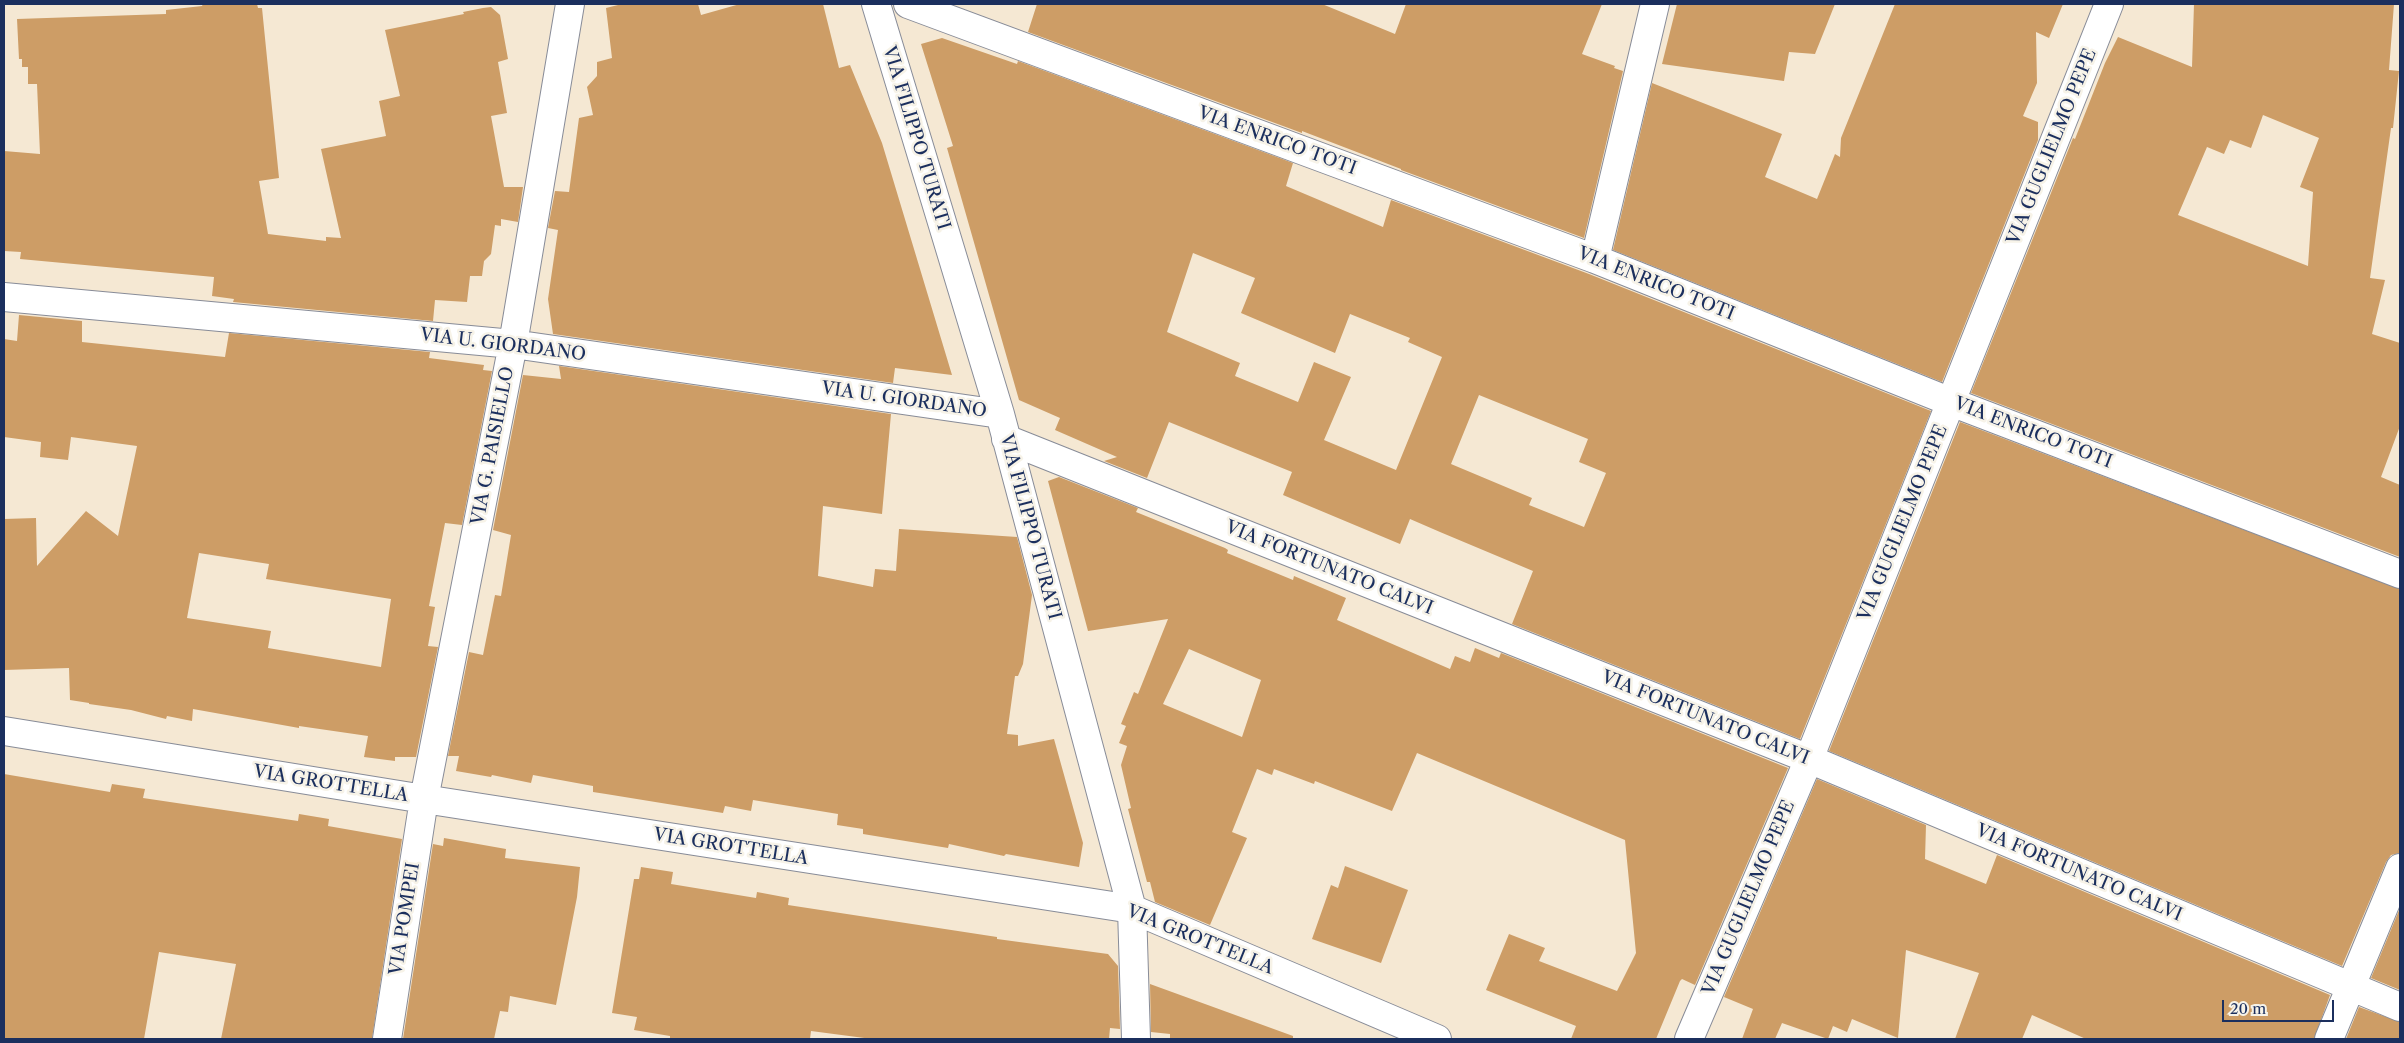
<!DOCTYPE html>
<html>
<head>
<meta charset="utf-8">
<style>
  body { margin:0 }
  #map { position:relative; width:2404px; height:1043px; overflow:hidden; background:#f5e8d3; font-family:"Libre Caslon Text",serif }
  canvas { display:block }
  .frame { position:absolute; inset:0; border:5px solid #1b2f5e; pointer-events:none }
  .scale { position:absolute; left:2222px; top:1000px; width:112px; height:22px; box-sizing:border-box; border:2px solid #1b2f5e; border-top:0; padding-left:6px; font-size:15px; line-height:18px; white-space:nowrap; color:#1b2f5e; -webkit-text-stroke:4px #f7f3e8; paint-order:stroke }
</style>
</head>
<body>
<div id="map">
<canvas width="2404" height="1043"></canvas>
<div class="frame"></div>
<div class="scale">20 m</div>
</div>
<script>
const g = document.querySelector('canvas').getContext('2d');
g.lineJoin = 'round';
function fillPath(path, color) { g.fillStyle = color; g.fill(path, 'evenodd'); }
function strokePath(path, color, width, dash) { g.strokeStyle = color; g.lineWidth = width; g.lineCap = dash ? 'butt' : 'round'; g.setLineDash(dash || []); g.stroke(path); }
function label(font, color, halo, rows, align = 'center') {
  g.font = font + ' "Libre Caslon Text",serif'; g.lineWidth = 5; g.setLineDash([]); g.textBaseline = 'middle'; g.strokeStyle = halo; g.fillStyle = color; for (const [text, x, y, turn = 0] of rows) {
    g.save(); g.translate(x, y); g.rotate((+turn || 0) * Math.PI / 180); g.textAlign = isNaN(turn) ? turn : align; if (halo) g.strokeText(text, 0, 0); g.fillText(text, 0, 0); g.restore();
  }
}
fillPath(new Path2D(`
  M203,4H257L258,8H262L279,178L259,181L268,234L326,241V237L341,238L321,149L386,136L379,101L400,96L385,30L464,14L463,12L483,8L491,7L500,15L508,59L498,62L507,113L491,116L504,187H523L518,222L501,219V226L495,225L491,254L484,261L482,276H470L467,302L435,300L433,321L233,302L234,299L212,296L214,277L20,259L21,252L4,251V151L40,154L37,84H28V67H22V59H19L17,19L166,14V10L202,6Z
  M622,4H698L701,15L740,4H823L839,68L850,65L882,143L952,375L895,368L893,383L553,334L548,299L558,230L548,228L555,191L569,192L579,118L593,115L587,87L597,76V62L612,58L606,8Z
  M1037,4H1322L1395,34L1406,4H1602L1582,54L1615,66L1614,68L1623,71L1584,238L1401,170V169L1302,131V133L1028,32Z
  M1677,4H1835L1815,54L1789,52L1784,81L1662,64Z
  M1895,4H2063L2049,38L2036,32L2037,83L2023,116L2038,122V140L1942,382L1613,250L1652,83L1782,134L1765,177L1817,199L1835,154L1840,157L1841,138Z
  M2194,4H2394L2389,70L2399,71L2393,128H2391L2370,278L2385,280L2372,334L2400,343V426L2381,477L2400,485V557L1971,393L2073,138L2075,139L2105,63L2118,37L2192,67ZM2263,115L2319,138L2300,187L2313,192L2308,266L2178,215L2207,147L2224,154L2230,140L2251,148Z
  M942,38L1017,64L1018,61L1293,163L1286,186L1383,227L1391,200L1589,274L1931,411L1800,739L1512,624L1533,571L1440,532L1410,519L1400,544L1283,495L1292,472L1169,422L1147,478L1104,461L1117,457L1055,430L1060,418L1019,400L947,148L953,146L921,44ZM1193,253L1255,278L1241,313L1335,353L1350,314L1410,338L1408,342L1442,357L1396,470L1324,440L1351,377L1314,362L1298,402L1235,376L1240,363L1167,332ZM1479,395L1588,439L1579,462L1606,473L1584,527L1529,505L1532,498L1451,464Z
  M19,315L82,321V342L225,357L229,333L430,352L429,358L484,365L483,370L492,371L462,525L445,523L429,606L435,607L428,646L438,647L416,757H395V761L364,757L368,736L299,726V728L193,709L192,721L167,716L166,719L131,710L89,704V703L70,700L69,668L4,670V519L36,518L37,566L86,511L118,536L137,446L71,437L68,460L40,457L41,442L4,437V339L17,341ZM199,553L269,564L266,579L391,599L381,667L268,648L271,631L187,618Z
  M559,366L891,414L882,514L823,506L818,576L873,587L875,569L896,571L899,529L1017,537L1032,595L1023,664L1018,676H1015L1007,734L1018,735V746L1054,739L1083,843L1079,867L1006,854L1004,856L949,844L948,848L863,834V829L837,825L838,814L753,800L751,811L725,806L723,813L606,794L593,792V786L533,775L531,783L492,775L491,777L456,771L459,756H448L469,652L483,655L495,595L501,596L511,535L493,530L523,375L561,379Z
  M1960,422L2400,589V853L2391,855L2386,862L2342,966L1829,751Z
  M1059,477L1138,508L1136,512L1225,548L1228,550L1227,553L1293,580L1294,576L1346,598L1337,620L1450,669L1455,656L1470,662L1475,648L1499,658L1501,653L1788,768L1695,985L1682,979L1680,981L1656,1039H1571L1576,1026L1486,990L1509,934L1545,948L1539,961L1617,991L1636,953L1625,840L1417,753L1392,811L1315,781L1314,784L1274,769L1272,775L1257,769L1232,832L1247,838L1210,925L1155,902L1150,882H1147L1128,809L1131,808L1121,765L1127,746L1119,743L1126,726L1121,724L1134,692L1138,694L1168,619L1088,631L1048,481ZM1189,649L1261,680L1242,737L1163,704Z
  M4,774L110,792L112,784L145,789L143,798L298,821L299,814L329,819L328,826L402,839L372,1039H221L236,964L159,952L144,1039H4Z
  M1817,779L1926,825L1925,859L1986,884L1997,855L2330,995L2314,1039H2086L2032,1015L2022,1039H1955L1979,973L1906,950L1898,1038L1852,1019L1847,1032L1833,1026L1828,1039L1782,1023L1775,1039H1742L1753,1009L1724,997Z
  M444,838L506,849L505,858L580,867L577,897L556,1005L510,996L508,1012L500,1011L494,1039H403L433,844L443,846Z
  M1345,866L1408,890L1381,963L1312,939L1331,885L1338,888Z
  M641,867L673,872L671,884L756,898L757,892L789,898L788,905L997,937V939L1108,954L1118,966L1120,1029L1110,1028L1109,1039H872L811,1031L810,1039H670V1036L634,1030L637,1017L612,1013L634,879H639Z
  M2400,908V990L2371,978Z
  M1150,984L1293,1036V1039H1170V1034L1151,1032Z
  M2359,1007L2400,1022V1039H2346Z`), '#cd9d66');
const minor = new Path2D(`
  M876,4L1000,414L1132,909L1136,1039
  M908,4L1595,259L1951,402L2400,574
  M1595,259L1655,4
  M4,297L513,344L1000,414
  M1006,439L1809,759L2400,1007
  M4,731L424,799L1132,909L1437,1039
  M387,1039L424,799L513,344L570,4
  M1689,1039L1809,759L2109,4
  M2329,1039L2400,868`);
strokePath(minor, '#888c98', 30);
strokePath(minor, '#fff', 28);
label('18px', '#1b2f5e', '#f7f3e8', [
  ["VIA FILIPPO TURATI",916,138,73],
  ["VIA ENRICO TOTI",1277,141,20],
  ["VIA GUGLIELMO PEPE",2052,147,-68],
  ["VIA ENRICO TOTI",1656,284,22],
  ["VIA U. GIORDANO",503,345,7],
  ["VIA U. GIORDANO",904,400,8],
  ["VIA ENRICO TOTI",2033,433,21],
  ["VIA G. PAISIELLO",493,446,-79],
  ["VIA GUGLIELMO PEPE",1903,523,-68],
  ["VIA FILIPPO TURATI",1030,527,75],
  ["VIA FORTUNATO CALVI",1329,568,22],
  ["VIA FORTUNATO CALVI",1705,718,22],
  ["VIA GROTTELLA",331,784,9],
  ["VIA GROTTELLA",731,847,9],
  ["VIA FORTUNATO CALVI",2079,873,23],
  ["VIA GUGLIELMO PEPE",1749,898,-67],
  ["VIA POMPEI",405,919,-81],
  ["VIA GROTTELLA",1200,940,22]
]);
</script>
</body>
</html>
